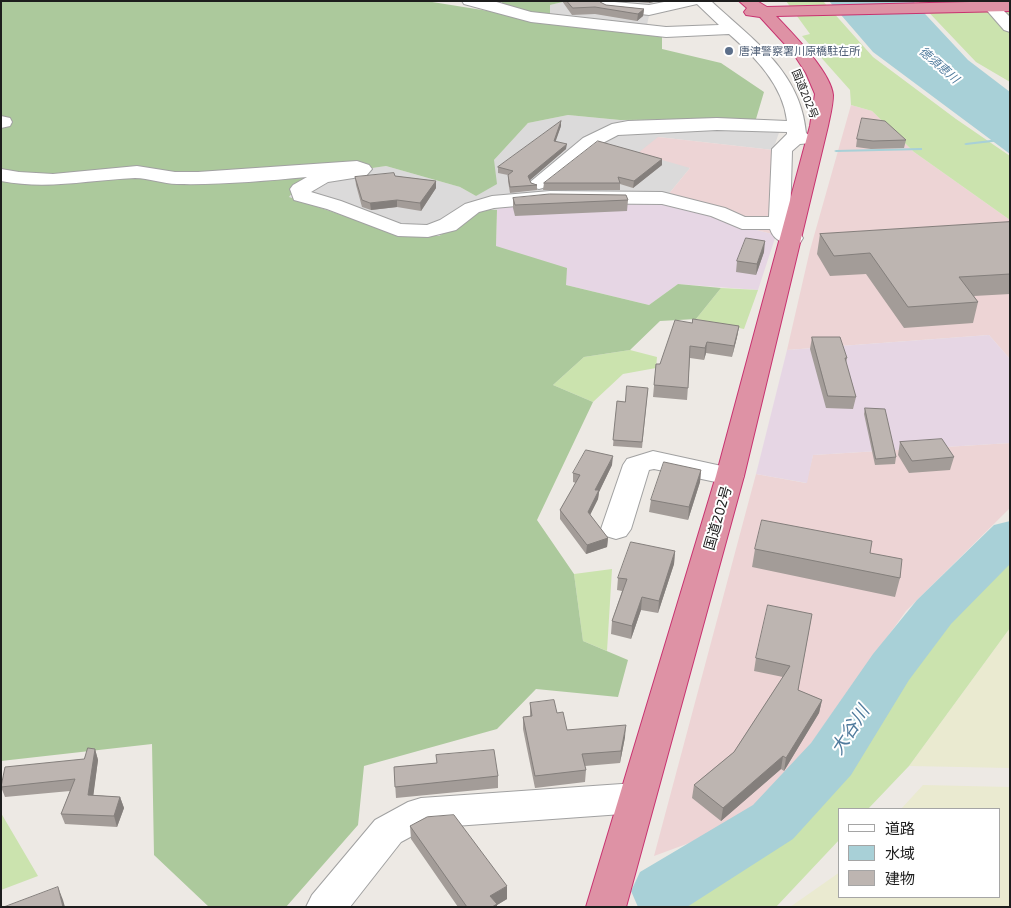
<!DOCTYPE html>
<html>
<head>
<meta charset="utf-8">
<style>
  body { margin:0 }
  #map { position:relative; width:1011px; height:908px; overflow:hidden; background:#ede9e4; font-family:"Exo 2","Noto Sans JP",sans-serif }
  canvas { display:block }
  .frame { position:absolute; inset:0; border:2px solid #1d1d1d; pointer-events:none }
  .legend { position:absolute; left:838px; top:808px; width:162px; height:90px; box-sizing:border-box; background:#fff; border:1px solid #a5a5a5; margin:0; padding:6px 9px; list-style:none; font-size:15px; color:#1d1d1d }
  .legend li { display:flex; align-items:center; gap:10px; height:25px }
  .legend b { width:25px; border:1px solid #a5a5a5 }
</style>
</head>
<body>
<div id="map">
<canvas width="1011" height="908"></canvas>
<div class="frame"></div>
<ul class="legend">
<li><b style="height:6px;background:#fff"></b>道路</li>
<li><b style="height:14px;background:#a8d0d7"></b>水域</li>
<li><b style="height:14px;background:#bdb5b1"></b>建物</li>
</ul>
</div>
<script>
const g = document.querySelector('canvas').getContext('2d');
g.lineJoin = 'round';
function fillPath(path, color) { g.fillStyle = color; g.fill(path, 'evenodd'); }
function strokePath(path, color, width, dash) { g.strokeStyle = color; g.lineWidth = width; g.lineCap = dash ? 'butt' : 'round'; g.setLineDash(dash || []); g.stroke(path); }
function label(font, color, halo, rows, align = 'center') {
  g.font = font + ' "Exo 2","Noto Sans JP",sans-serif'; g.lineWidth = 4; g.setLineDash([]); g.textBaseline = 'middle'; g.strokeStyle = halo; g.fillStyle = color; for (const [text, x, y, turn = 0] of rows) {
    g.save(); g.translate(x, y); g.rotate((+turn || 0) * Math.PI / 180); g.textAlign = isNaN(turn) ? turn : align; if (halo) g.strokeText(text, 0, 0); g.fillText(text, 0, 0); g.restore();
  }
}
fillPath(new Path2D(`
  M567,1H692L650,11L647,25L550,16V5Z
  M568,115L620,120L756,119L783,121L773,150L658,137L690,168L663,201L507,202L497,210L482,209L439,236L399,235L288,198L304,178L386,166L460,187L476,196L494,160L528,123Z`), '#dbdada');
fillPath(new Path2D(`
  M851,105L872,111L914,152L1010,220V359L989,335L787,350L810,250Z
  M658,137L773,150L776,235L736,225L663,201L690,168L638,153Z
  M1010,443V508L906,611L779,788L730,828L654,856L756,474L806,483L813,455Z`), '#edd4d5');
fillPath(new Path2D(`
  M663,201L717,215L736,225L776,235L758,290L678,284L649,305L566,285L496,246L497,210L507,202Z
  M989,335L1010,359V443L813,455L807,483L756,474L787,350Z`), '#e6d6e4');
fillPath(new Path2D(`
  M1010,628V768L909,766Z
  M923,785L1010,787V907H790L840,872V897H1000V809H901Z`), '#eaead0');
fillPath(new Path2D(`
  M786,1H823L873,57L956,119L1010,156V220L914,152L872,111L851,105L850,90L802,36L810,34Z
  M918,1H959L967,12H1010V82L976,62Z
  M721,288L758,290L744,329L696,319Z
  M630,350L657,357L656,368L623,374L593,402L553,385L584,357Z
  M1010,554V628L909,766L868,809H840V839L776,907H675L792,835L945,621Z
  M612,569L607,651L583,641L574,574Z
  M1,813L38,876L1,890Z`), '#cbe3ae');
fillPath(new Path2D(`
  M1,1H426L501,13L502,1H567L550,5V23L662,37V49L721,63L764,92L756,119L620,120L568,115L528,123L494,160L497,184L476,196L460,187L386,166L304,178L289,197L399,235L439,236L482,209L497,210L496,246L567,268L566,285L649,305L678,284L721,288L696,319L660,321L630,350L584,357L553,385L593,402L537,520L574,574L583,641L628,660L618,697L536,689L497,729L364,766L358,825L286,907H209L154,855L152,744L1,761Z`), '#acc99c');
fillPath(new Path2D(`
  M829,1H913L968,60L1010,92V154L873,52Z`), '#a8d0d7');
fillPath(new Path2D(`
  M999,139H1001V141L966,145L964,144L966,143Z
  M920,148H922V150L836,152L834,151L836,150Z`), '#a8d0d7');
fillPath(new Path2D(`
  M1010,521V564L951,624L909,680L851,775L793,839L687,907H638L631,891L640,872L753,805L811,743L873,654L917,600L994,525Z`), '#a8d0d7');
const minor = new Path2D(`
  M462,1H493L531,12L666,27L719,25L697,4L649,15L607,10L602,8L599,5L603,1L649,5L669,1H711C753,40 801,72 806,133L814,139L811,143L800,144L792,151L790,223L792,229L800,233L803,238L800,243C788,246 774,242 770,229H742L711,216L662,204L550,203L494,208L479,212L456,230L428,237L398,236L327,209L294,200L290,189L293,185L307,177C264,181 220,185 177,184C163,184 149,178 135,178C89,180 47,190 1,181V169L19,172L53,174L137,166L175,172H198L357,161L369,165L372,169L366,176L328,182L311,192L341,201L401,224L427,225L440,220L465,204L492,196L550,191L662,192L725,208L745,217H769L772,149L787,134V132L717,130L618,135L597,146L546,187L539,189L532,187L529,183L583,138L612,124L628,121L717,118L787,121C783,85 755,57 729,34L666,37L531,22L464,4Z
  M991,1L996,3L1010,17V32L1004,30L983,6L986,3Z
  M1,116L10,118L12,122L10,126L1,128Z
  M653,451L740,470L744,476L740,482L730,485L654,469L649,470L631,529L626,536L616,539L606,536L601,529L623,465L627,459Z
  M636,783L649,787L654,798L649,809L636,813L427,828L401,842L350,907H306L312,895L375,820L408,802L421,798Z`);
const highway = new Path2D(`
  M739,1H757L767,7L1010,1V11L776,16C792,33 831,72 833,95C833,105 830,116 828,126L744,476L626,907H586L716,476L810,126L815,94L806,73L793,53L760,17L746,15L744,12L747,8Z`);
strokePath(minor, '#a1a1a1', 2);
strokePath(highway, '#c83370', 2);
fillPath(minor, '#fff');
fillPath(highway, '#de92a5');
fillPath(new Path2D(`
  M562,1H600V2L606,5L644,9L643,16L637,21L595,14L572,15Z
  M627,1H658L649,3Z
  M561,126L555,141L566,149L529,180L531,183L537,185V190L510,193L508,181V175L498,173V167Z
  M857,139L906,140L904,148L871,149L856,147Z
  M662,159V165L633,188L620,184V190H543L544,183Z
  M395,176L436,181V188L421,211L397,207L371,210L362,207L356,185L355,177Z
  M513,198L628,200L627,211L515,216L513,208Z
  M1010,222V294L974,296L978,302L973,323L904,328L866,274L830,276L817,254L820,234Z
  M764,252L756,275L736,272L737,261Z
  M692,323L739,326L737,337L732,357L706,353L704,360L690,358L687,400L653,397L656,364H660Z
  M812,337L847,358L846,363L856,397L853,409L826,408L810,349Z
  M648,388L642,448L613,446L617,401L625,402Z
  M865,408L896,457L895,464L875,465L864,414Z
  M900,442L954,457L950,470L909,473L898,455Z
  M612,465L599,492L598,499L590,515L608,538L607,547L586,554L560,519V510L576,483L573,482V473Z
  M701,470L700,482L688,520L649,512L651,500Z
  M755,549L870,553L900,578L895,597L752,567Z
  M675,551L674,564L658,613L641,610L631,639L611,634L612,621L622,591L617,590L618,578Z
  M812,614L798,690L822,700L819,713L784,771L781,769L721,821L692,798L694,785L734,752L783,677L754,671L756,658Z
  M530,703L557,713L567,730L625,737L620,763L585,766L586,770L585,782L535,788L523,729V717L530,716Z
  M95,749L98,760L93,795L120,797L124,808L117,827L65,824L61,814L70,791L5,797L1,787L84,759Z
  M436,763L498,776V788L396,798L394,767Z
  M410,826L507,899L497,905V907H458L411,839Z`), '#a39c98');
fillPath(new Path2D(`
  M649,1H658L649,3Z
  M644,9L643,16L637,21L638,14Z
  M561,121V126L554,146V141Z
  M567,144L566,149L528,182V176Z
  M662,159V165L633,188L634,181Z
  M436,181V188L421,211L420,203Z
  M397,200V207L371,210L370,203Z
  M765,241L764,252L756,275L757,264Z
  M739,326L737,337L732,357L734,346Z
  M707,342L706,353L704,360L705,348Z
  M613,456L612,465L599,492L598,499L587,521L588,512L595,490Z
  M701,470L700,482L688,520L689,507Z
  M608,538L607,547L586,554L587,545Z
  M675,551L674,564L658,613L659,601Z
  M642,597L641,610L631,639L632,626Z
  M822,700L819,713L784,771L786,758Z
  M626,725L625,737L620,763L621,751Z
  M95,749L98,760L92,806L88,795Z
  M783,756L781,769L721,821L723,808Z
  M120,797L124,808L117,827L114,816Z
  M507,886V899L497,905V907H491L490,896Z
  M58,887L63,900L65,907H63Z`), '#847f7c');
const building = new Path2D(`
  M567,1H599L600,2L606,5L644,9L638,14L595,7L573,8Z
  M862,118L885,121L906,140L873,141L857,139Z
  M561,121L554,141L567,144L528,176L531,183L537,185L510,187L508,175L513,171L498,167Z
  M598,141L662,159L634,181L618,177L620,183H544Z
  M394,173L395,176L436,181L420,203L397,200L370,203L362,200L355,177Z
  M550,194L626,195L628,200L515,205L513,198Z
  M1010,222V274L959,277L978,302L908,307L870,253L834,256L820,234Z
  M746,238L765,241L757,264L737,261Z
  M693,319L739,326L734,346L707,342L705,348L690,346L688,388L654,385L656,364H660L675,320L692,323Z
  M812,337H840L847,358H845L856,397L828,396Z
  M627,386L648,388L642,442L613,440L617,401L625,402Z
  M865,408L885,409L896,457L876,459Z
  M942,439L954,457L912,461L900,442Z
  M586,450L613,456L595,490H599L588,512L608,538L587,545L560,510L580,475L573,473Z
  M664,462L701,470L689,507L651,500Z
  M762,520L872,541L870,553L902,559L900,578L755,549Z
  M631,542L675,551L659,601L642,597L632,626L612,621L627,579L618,578Z
  M768,605L812,614L798,690L822,700L786,758L783,756L723,808L694,785L734,752L790,666L756,658Z
  M554,700L557,713L563,712L567,730L626,725L621,751L582,754L586,770L535,776L523,717L532,716L530,703Z
  M88,748L95,749L88,795L120,797L114,816L61,814L75,779L1,787L5,767L84,759Z
  M494,750L498,776L395,787L394,767L437,763L436,755Z
  M454,815L507,886L490,896L497,904L492,907H467L410,826L427,817Z
  M58,887L63,907H4Z`);
fillPath(building, '#bdb5b1');
strokePath(building, '#847f7c', 1);
for (const [x, y, r, color] of [
  [729,51,5,"#5c6f8a"]
]) { const dot = new Path2D(); dot.arc(x, y, r, 0, 2 * Math.PI); g.fillStyle = color; g.fill(dot); strokePath(dot, '#fff', 2); }
label('11px', '#4e5e75', '#fff', [
  ["唐津警察署川原橋駐在所",739,51]
], 'left');
label('11px', '#1d1d1d', '#fff', [
  ["国道202号",805,94,68]
]);
label('italic 12px', '#4f7a9c', '#fff', [
  ["徳須恵川",939,65,41]
]);
label('14px', '#1d1d1d', '#fff', [
  ["国道202号",718,518,-74]
]);
label('italic 18px', '#4f7a9c', '#fff', [
  ["大谷川",850,730,-57]
]);
</script>
</body>
</html>
